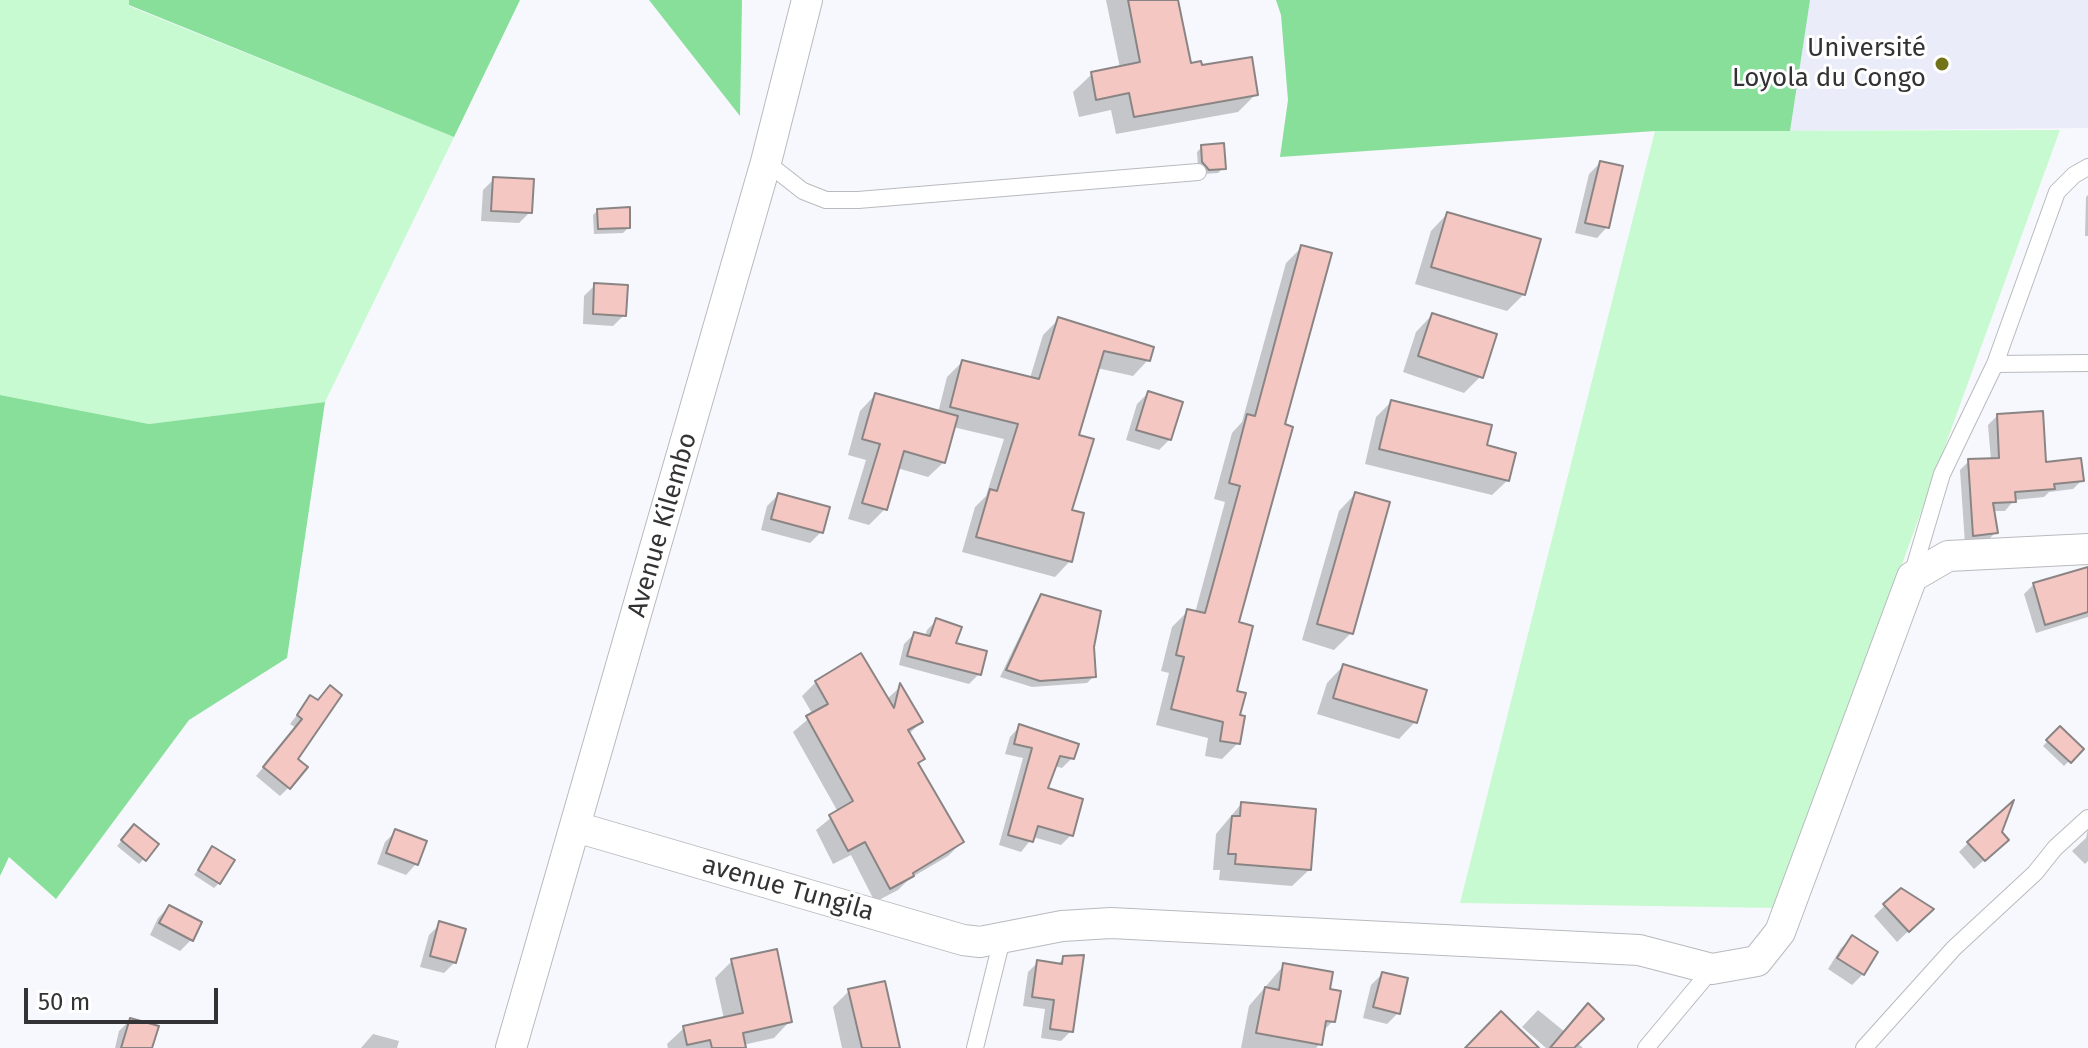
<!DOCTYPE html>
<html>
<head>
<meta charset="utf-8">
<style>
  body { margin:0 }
  #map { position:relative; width:2088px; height:1048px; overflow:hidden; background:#f7f8fd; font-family:"Fira Sans",sans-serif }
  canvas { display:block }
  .scale { position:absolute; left:24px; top:988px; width:194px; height:36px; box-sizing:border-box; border:4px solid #333335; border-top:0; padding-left:10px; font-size:24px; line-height:28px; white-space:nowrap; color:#333335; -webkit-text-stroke:6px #fff; paint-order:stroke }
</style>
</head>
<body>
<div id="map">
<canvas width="2088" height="1048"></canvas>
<div class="scale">50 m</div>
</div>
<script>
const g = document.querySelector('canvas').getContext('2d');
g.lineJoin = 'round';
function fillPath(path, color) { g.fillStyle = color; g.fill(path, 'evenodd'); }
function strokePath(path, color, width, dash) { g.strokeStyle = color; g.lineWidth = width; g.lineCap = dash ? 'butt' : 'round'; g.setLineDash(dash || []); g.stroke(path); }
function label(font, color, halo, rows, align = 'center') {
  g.font = font + ' "Fira Sans",sans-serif'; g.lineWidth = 6; g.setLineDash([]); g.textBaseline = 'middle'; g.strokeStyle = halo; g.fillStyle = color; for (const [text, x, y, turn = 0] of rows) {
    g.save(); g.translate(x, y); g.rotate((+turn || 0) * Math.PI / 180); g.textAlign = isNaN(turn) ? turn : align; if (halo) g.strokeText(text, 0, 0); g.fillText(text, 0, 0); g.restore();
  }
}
fillPath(new Path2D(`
  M1803,0H2088V128L1790,131Z`), '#eaedf9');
fillPath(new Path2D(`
  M0,0H129V6L454,137L325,402L149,424L0,395Z
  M2060,130L1777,908L1460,903L1655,131Z`), '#c7fad0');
fillPath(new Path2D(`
  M129,0H520L454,137L129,5Z
  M649,0H742L740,116Z
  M1276,0H1810L1790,131H1655L1280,157L1288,100L1281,15Z
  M0,395L149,424L325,402L287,658L189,720L56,899L9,857L0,876Z`), '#87df9a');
fillPath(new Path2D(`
  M1106,0H1176L1189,66L1200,67L1256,94L1238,112L1116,134L1111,110L1079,117L1073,92L1092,74L1120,68Z
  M1202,147L1223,168L1218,173L1203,174L1198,167L1197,152Z
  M1600,163L1607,227L1597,238L1575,233L1589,174Z
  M494,179L530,212L519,223L481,221L483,190Z
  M2088,195V236H2085L2086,197Z
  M598,210L628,228L623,233L594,234L593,215Z
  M1447,214L1524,294L1507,311L1415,284L1431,231Z
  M1302,247L1282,426L1237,624L1234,692L1238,743L1222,759L1205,756L1208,738L1156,725L1169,673L1161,671L1172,627L1188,611L1195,613L1225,502L1214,499L1232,433L1242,422L1286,263Z
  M595,285L624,315L613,326L583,324L584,296Z
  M1432,315L1481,376L1464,393L1403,372L1416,332Z
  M1059,319L1148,360L1133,376L1097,368L1077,436L1070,511V561L1055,577L962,552L975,507L986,496L1004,439L953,427L944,462L928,477L897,468L885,509L869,525L848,519L866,460L848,455L860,411L875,395L938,413L947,377L962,362L1030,378L1043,335Z
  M1148,393L1170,439L1159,450L1126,440L1137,404Z
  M1391,402L1485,447L1508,480L1492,495L1365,464L1376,417Z
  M1997,416L2044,465L2082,480L2073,489L2049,492L2044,497L2014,500L2005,511H1992L1996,532L1987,541L1965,544L1960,470L1969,461L1991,460L1988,425Z
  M1355,494L1351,633L1334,650L1302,640L1339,511Z
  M778,495L821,532L810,543L761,530L767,506Z
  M2088,569V617L2036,633L2024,594L2034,584Z
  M1042,597L1092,646L1094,676L1087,683L1032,687L1000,677L1035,604Z
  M937,620L979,674L969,684L899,665L904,644L914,634L925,637L927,630Z
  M1343,666L1415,722L1399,739L1317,714L1327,683Z
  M816,682L886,700L900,687L921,722L908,735L922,759L916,765L962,842L948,856L909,879L898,890L875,902L851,855L833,864L816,830L838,812L793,732L813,715L802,696Z
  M311,697L289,787L280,796L256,776L296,728L290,724Z
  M1020,726L1072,758L1062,768L1054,766L1046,790L1071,835L1061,845L1033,837L1021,852L999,845L1023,758L1005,754L1010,737Z
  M2060,728L2081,749L2064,766L2043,746Z
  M1241,804L1309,870L1292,886L1219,880L1220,870H1213L1216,834Z
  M2088,829V861L2085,864L2072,851L2086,838Z
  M130,831L157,845L139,864L117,846Z
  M396,831L416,864L406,875L377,864L385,842Z
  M1968,843L1997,849L1974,869L1959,852Z
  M212,849L219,883L214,888L194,875Z
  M1901,890L1920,920L1897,942L1874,916Z
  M169,907L191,940L180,951L150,935L158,918Z
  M440,924L455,962L444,973L420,967L429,935Z
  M1852,938L1863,974L1852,985L1828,969L1841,948Z
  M1064,958L1071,1031L1061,1041L1041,1038L1045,1009L1023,1006L1028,972L1038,962L1057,965Z
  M732,961L790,1021L774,1038L743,1045L744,1048H668L667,1044L684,1028L724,1019L715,978Z
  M1284,965L1328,991L1333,1021L1322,1032L1320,1044L1316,1048H1241L1249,1006Z
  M1382,974L1398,1013L1387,1024L1363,1018L1371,985Z
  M849,991L898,1048H842L833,1007Z
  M1538,1010L1565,1032L1583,1048H1546L1522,1027Z
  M130,1020L150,1048H115L119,1031Z
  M373,1034L399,1041L397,1048H361Z`), '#0003');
const building = new Path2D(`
  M1128,0H1178L1191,63L1201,61L1202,65L1252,57L1258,95L1134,117L1129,93L1096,100L1091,72L1140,62Z
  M1224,143L1226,169L1209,170L1202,162L1201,145Z
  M1600,161L1623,166L1609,228L1585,223Z
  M493,177L534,179L532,213L491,211Z
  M630,207V228L598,229L597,209Z
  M1447,212L1541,239L1525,295L1431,267Z
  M1301,245L1332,253L1285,424L1293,427L1239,622L1253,626L1237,691L1246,693L1240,715L1245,716L1240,744L1220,741L1223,722L1171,709L1184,657L1176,655L1187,609L1205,613L1240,486L1229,483L1247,414L1255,416Z
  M594,283L628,285L626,316L593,314Z
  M1432,313L1497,334L1483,378L1418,356Z
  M1058,317L1154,347L1150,361L1104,351L1079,435L1094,439L1072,510L1084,513L1072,562L976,537L990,489L997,491L1018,424L950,407L962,360L1039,379Z
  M1148,391L1183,402L1171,440L1136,430Z
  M875,393L958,416L945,463L904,451L887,510L862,503L880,444L862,439Z
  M1391,400L1492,425L1487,445L1516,453L1509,481L1379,449Z
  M2043,411L2046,462L2081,458L2084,481L2054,484L2055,489L2015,492L2016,502L1993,503L1998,533L1973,536L1968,459L1999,458L1997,414Z
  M1355,492L1390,502L1353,634L1317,624Z
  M778,493L830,507L823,533L771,519Z
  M2088,567V612L2045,625L2033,583Z
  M1041,594L1101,611L1094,647L1096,677L1040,681L1006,670Z
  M936,618L962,627L956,643L987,651L981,675L907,656L914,632L930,636Z
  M861,653L894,708L900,683L923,722L908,730L925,759L918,763L964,842L913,873L914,876L890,889L865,842L848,851L829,815L853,801L806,716L828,704L815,681Z
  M1343,664L1427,690L1417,723L1333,698Z
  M330,685L342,695L298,759L308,767L290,789L263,767L302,719L297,715L310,695L318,700Z
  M1019,724L1079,744L1074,759L1060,756L1048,788L1083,799L1073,836L1038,826L1033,842L1008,835L1032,748L1014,744Z
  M2060,726L2084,749L2071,763L2046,740Z
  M2014,800L2002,832L2009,840L1985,861L1967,842Z
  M1241,802L1316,809L1311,870L1235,864L1236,854H1228L1232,816H1240Z
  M134,824L159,844L146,861L121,840Z
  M395,829L427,841L418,865L386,853Z
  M212,846L235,860L220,884L198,870Z
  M1901,888L1934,909L1909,932L1883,904Z
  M169,905L202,922L193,941L159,923Z
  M439,921L466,929L456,963L430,956Z
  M1852,935L1878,952L1864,975L1837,958Z
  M777,949L792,1022L743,1033L746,1048H712L710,1040L687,1045L683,1026L743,1013L731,959Z
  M1084,955L1073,1032L1050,1029L1054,1000L1032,997L1037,960L1062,964L1063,956Z
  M1283,963L1333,972L1330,989L1341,991L1335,1022L1326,1021L1322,1045L1256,1033L1265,987L1279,990Z
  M1382,972L1408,978L1400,1014L1373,1007Z
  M885,981L900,1048H862L848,989Z
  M1588,1003L1604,1019L1574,1048H1550Z
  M1501,1011L1539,1048H1465Z
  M130,1018L159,1026L152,1048H121Z`);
fillPath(building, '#f4c7c3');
strokePath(building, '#8a8584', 2);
const lane = new Path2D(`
  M766,162L803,191L826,200H858L1198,172
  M1995,364L2088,363
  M1912,575L1942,474L1995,364L2057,192L2074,175L2088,167
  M975,1048L1002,939
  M1646,1048L1712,969
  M1864,1048L1954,948L2035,873L2055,848L2088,818`);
const street = new Path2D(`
  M576,827L963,940L980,942L1062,926L1111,923L1639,950L1712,969L1757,961L1780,932L1912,577L1948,556L2088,549
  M511,1048L766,162L807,0`);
strokePath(lane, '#b8babe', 18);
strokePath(street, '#b8babe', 32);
strokePath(lane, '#fff', 16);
strokePath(street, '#fff', 30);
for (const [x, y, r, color] of [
  [1942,64,8,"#727319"]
]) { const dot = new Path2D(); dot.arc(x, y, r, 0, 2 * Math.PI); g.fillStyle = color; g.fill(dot); strokePath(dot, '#fff', 3); }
label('26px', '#333335', '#fff', [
  ["Université",1926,49],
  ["Loyola du Congo",1926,79]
], 'right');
label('26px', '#333335', '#fff', [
  ["Avenue Kilembo",663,525,-74],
  ["avenue Tungila",788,889,16]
]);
</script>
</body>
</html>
